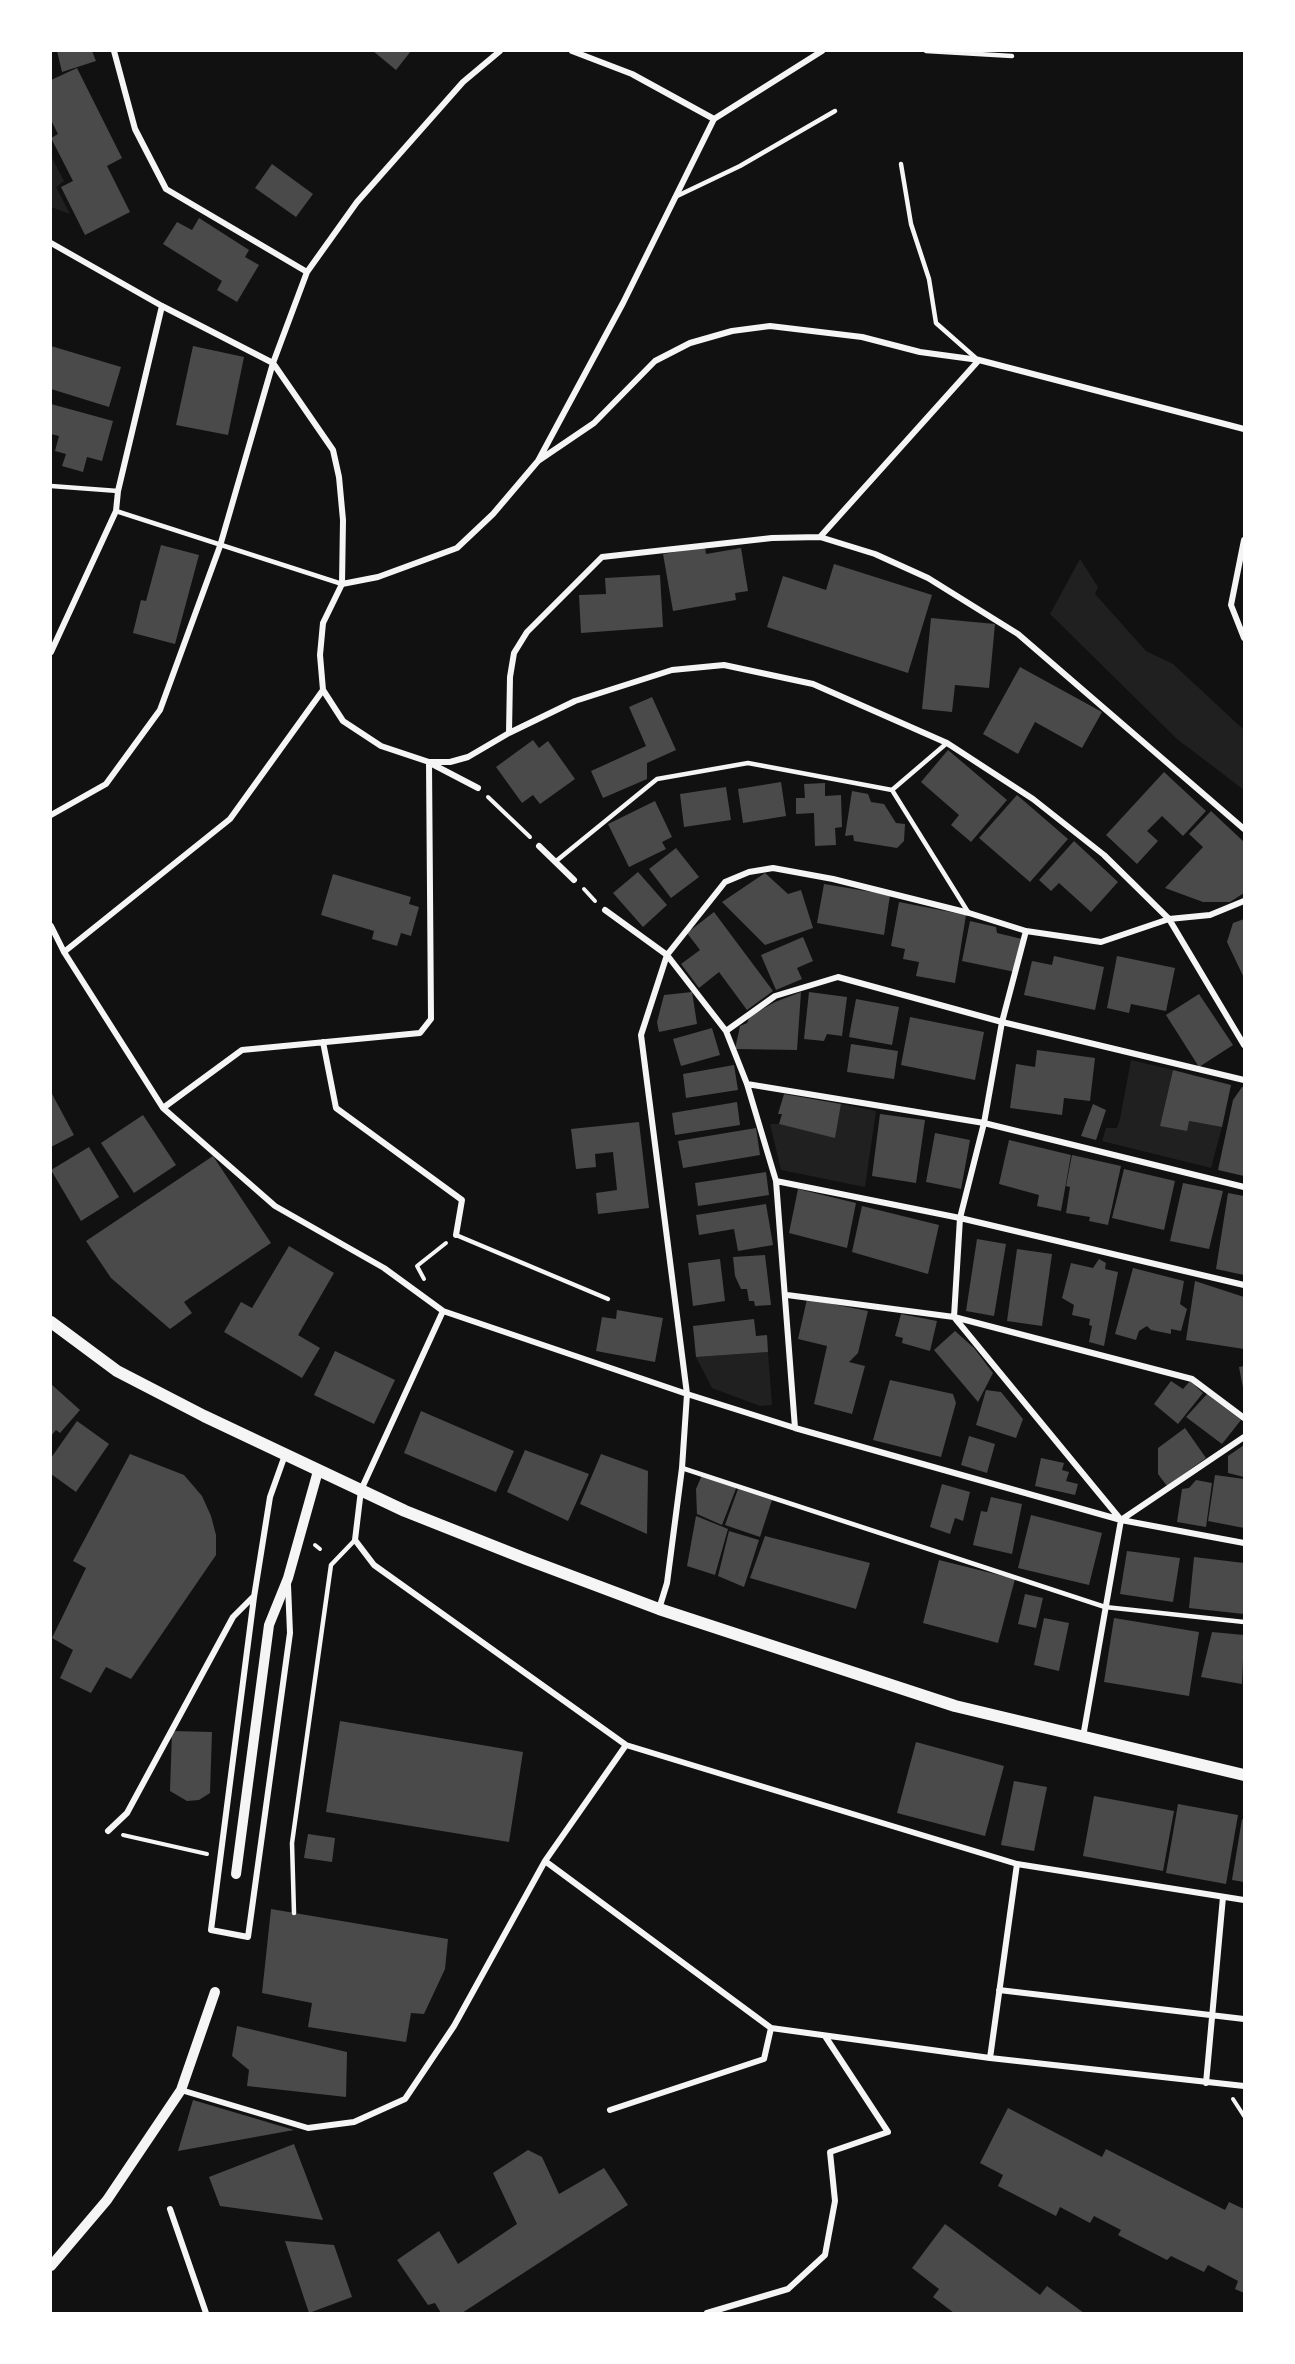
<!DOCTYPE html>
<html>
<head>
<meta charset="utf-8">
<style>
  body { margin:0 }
  #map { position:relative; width:1295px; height:2364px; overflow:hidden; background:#111; font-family:"Work Sans",sans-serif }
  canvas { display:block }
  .frame { position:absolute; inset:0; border:52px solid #fff; pointer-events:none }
</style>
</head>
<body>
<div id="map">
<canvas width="1295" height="2364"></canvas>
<div class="frame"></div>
</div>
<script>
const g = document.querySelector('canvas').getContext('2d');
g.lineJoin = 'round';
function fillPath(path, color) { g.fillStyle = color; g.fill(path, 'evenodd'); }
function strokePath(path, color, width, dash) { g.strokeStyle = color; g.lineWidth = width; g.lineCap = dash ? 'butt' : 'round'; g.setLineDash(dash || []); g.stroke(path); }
fillPath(new Path2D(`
  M51,156L64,181L56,187L70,214L51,207Z
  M1080,559L1098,587L1095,594L1146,651L1173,664L1244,730V790L1177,739L1050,614Z
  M1131,1060L1173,1070L1160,1126L1189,1121L1222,1127L1211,1168L1102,1141L1106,1128H1117L1120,1119Z
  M841,1104L876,1111L865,1187L781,1170L770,1124H779L835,1137Z
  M768,1352L772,1405L760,1406L712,1388L696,1357Z`), '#202020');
fillPath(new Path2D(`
  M57,51H92L96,61L62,72Z
  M373,51H411L396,70Z
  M77,68L122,158L107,166L130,212L85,235L61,187L73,181L51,138L58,134L51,120V80Z
  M272,164L313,194L296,217L255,188Z
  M199,218L249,250L245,257L259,265L237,302L217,290L222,281L163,244L177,222L192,230Z
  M51,346L121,367L109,407L51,389Z
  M193,346L244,357L228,435L176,425Z
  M51,404L113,421L102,461L87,457L83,472L62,466L66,454L55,451L59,436L51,434Z
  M161,545L199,555L175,644L133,633L141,600L146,601Z
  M705,547L706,554L741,548L748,591L735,593L736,600L673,611L663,554Z
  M834,564L932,595L908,673L767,627L783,576L826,590Z
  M660,575L663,627L581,633L579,595L606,594L605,578Z
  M931,618L995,624L989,688L955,685L952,712L922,709Z
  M1020,667L1102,712L1082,748L1035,722L1018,754L983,734Z
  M652,697L676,750L647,763V779L603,798L591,771L646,746L629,707Z
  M533,740L539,748L548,741L575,779L540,804L533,795L522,803L496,767Z
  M948,750L1007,800L971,842L951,825L959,815L921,782Z
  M1164,772L1206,811L1183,836L1162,816L1147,831L1158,841L1137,864L1106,835Z
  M781,782L786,816L743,823L738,789Z
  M825,783V796L841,795L842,827L835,828L836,845L815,846L814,813L796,814V798H805L804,784Z
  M726,787L731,820L684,827L680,794Z
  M852,791L868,794L871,802L884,804L896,823L905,824L904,841L897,848L854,841L853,835L845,836Z
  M1017,795L1068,839L1030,882L979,838Z
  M655,801L672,837L662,842L666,849L629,867L608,824Z
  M1211,811L1244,842V893L1230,902H1203L1165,888L1203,847L1189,834Z
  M1074,841L1118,882L1091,912L1059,883L1051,891L1039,880Z
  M676,848L699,877L671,898L649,869Z
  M638,872L667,905L643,927L613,893Z
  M765,873L788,894L801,890L813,928L765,945L722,902Z
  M333,874L411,897L409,904L419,907L411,936L401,933L397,946L372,939L374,931L321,915Z
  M824,884L890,895L884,935L817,923Z
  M899,902L966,915L955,983L916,976L919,962L903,959L905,949L891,946Z
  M714,912L773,991L747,1010L719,972L699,988L681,964L700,950L687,933Z
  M1244,919V978L1227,942L1233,923Z
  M970,921L996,927L997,933L1022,939L1015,972L962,961Z
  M803,937L813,961L797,968L802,979L776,990L761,955Z
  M1054,956L1104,967L1095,1010L1024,995L1032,961L1052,965Z
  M1117,956L1175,968L1166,1011L1131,1004L1129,1013L1107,1008Z
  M692,992L697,1024L659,1032L657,1022L664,995Z
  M801,992L797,1050L735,1049L740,1026L747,1023L750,1016L775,1002Z
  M809,992L847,997L842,1036L827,1034L824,1041L804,1039Z
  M1199,994L1233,1045L1199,1067L1166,1015Z
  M856,999L899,1007L892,1045L849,1037Z
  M910,1017L984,1032L975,1080L901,1065Z
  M712,1028L720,1055L681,1066L673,1039Z
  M851,1044L898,1051L894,1079L847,1072Z
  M1037,1050L1095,1058L1090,1101L1064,1098L1062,1115L1010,1108L1016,1064L1035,1067Z
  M734,1065L738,1090L686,1098L683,1074Z
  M1173,1070L1231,1085L1222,1127L1189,1121L1187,1131L1160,1126Z
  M1242,1087H1244V1176L1218,1170L1233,1100Z
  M51,1092L74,1135L51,1147Z
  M784,1094L841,1104L835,1138L779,1124L782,1114H778Z
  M737,1102L740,1125L675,1135L672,1113Z
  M1093,1104L1106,1110L1096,1140L1081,1136Z
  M880,1114L925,1120L916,1183L872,1176Z
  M143,1115L176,1165L134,1193L101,1143Z
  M639,1122L649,1208L598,1214L596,1193L617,1190L613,1152L595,1154L596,1167L576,1169L571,1129Z
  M756,1128L760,1155L683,1168L678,1141Z
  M935,1133L970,1140L961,1189L926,1182Z
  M1009,1140L1071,1155L1061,1211L1037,1206L1039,1195L999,1184Z
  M89,1147L119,1197L81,1221L51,1170Z
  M1072,1155L1121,1166L1108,1225L1089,1221L1090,1217L1066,1213L1070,1187L1066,1186Z
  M213,1156L271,1243L184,1302L192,1313L170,1329L111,1278L86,1241Z
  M1124,1169L1175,1181L1164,1230L1112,1218Z
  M766,1172L769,1195L698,1206L695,1183Z
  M1183,1183L1223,1191L1209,1249L1170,1241Z
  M798,1189L856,1203L847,1248L789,1233Z
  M1228,1193L1244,1196V1275L1216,1269Z
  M766,1204L773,1245L738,1251L734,1229L699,1235L696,1215Z
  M862,1206L939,1225L928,1274L852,1252Z
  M977,1239L1006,1244L994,1316L966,1311Z
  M289,1246L334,1273L298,1335L320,1348L302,1378L224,1332L241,1302L252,1308Z
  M1017,1249L1052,1254L1042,1326L1007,1321Z
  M765,1255L771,1305L755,1306L754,1301H749L747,1289H741L735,1276L733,1257Z
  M720,1259L725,1301L693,1306L688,1263Z
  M1099,1259L1106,1263L1105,1269L1118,1272L1104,1346L1089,1342L1092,1326L1089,1325L1090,1319L1072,1315L1074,1305L1062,1298L1071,1263L1093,1268Z
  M1133,1268L1184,1281L1180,1304L1187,1309L1181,1331L1171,1329V1334L1151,1330L1147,1326L1139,1331L1136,1340L1115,1334Z
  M1195,1281L1244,1297V1349L1186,1340Z
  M807,1299L868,1311L858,1353L849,1362L865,1366L852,1414L814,1404L827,1346L798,1339Z
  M617,1310L663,1318L655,1362L596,1351L602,1317L616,1319Z
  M901,1314L937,1321L930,1351L902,1343L903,1338L895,1336Z
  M754,1319L756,1336L767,1335L768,1352L696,1357L693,1326Z
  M955,1331L974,1348L993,1373L978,1402L934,1350Z
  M335,1351L395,1380L374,1424L314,1395Z
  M1244,1366V1388H1243L1239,1367Z
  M890,1380L953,1394L956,1403L941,1457L873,1440Z
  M1171,1381L1183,1389L1190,1381L1203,1393L1178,1424L1154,1404Z
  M51,1384L80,1410L60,1433L56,1430L51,1436Z
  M986,1390L1001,1392L1023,1419L1016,1438L976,1425Z
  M1207,1394L1241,1420L1222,1444L1186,1417Z
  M421,1411L514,1451L496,1492L404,1453Z
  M77,1421L109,1444L76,1492L51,1474V1458Z
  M1185,1428L1206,1458L1167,1486L1158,1474V1448Z
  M969,1436L995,1444L987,1473L961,1465Z
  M1244,1445V1477L1228,1473V1456Z
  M525,1450L589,1474L568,1521L507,1492Z
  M130,1454L184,1475L202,1496L211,1516L216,1535V1555L131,1679L106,1667L91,1693L60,1678L73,1650L52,1638L86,1568L73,1561Z
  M601,1454L648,1471L647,1534L580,1504Z
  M1041,1458L1064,1463L1062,1470L1069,1472L1066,1481L1078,1484L1075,1495L1035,1486Z
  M702,1475L737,1486L722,1525L697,1514L696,1489Z
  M1215,1475L1244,1479V1528L1208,1521Z
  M1196,1480L1212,1483L1206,1527L1177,1522L1182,1489L1189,1488Z
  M942,1484L970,1492L963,1521L955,1518L950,1534L930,1527Z
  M738,1489L772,1500L760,1537L725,1525Z
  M991,1497L1022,1504L1012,1554L973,1545L981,1511L987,1512Z
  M1031,1515L1102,1533L1089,1585L1018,1568Z
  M696,1516L728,1529L715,1575L687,1566Z
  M729,1531L759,1540L744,1587L718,1576Z
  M765,1536L870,1563L856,1609L750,1578Z
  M1127,1551L1180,1558L1173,1602L1120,1594Z
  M1194,1557L1244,1563V1614L1189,1608Z
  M939,1560L1015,1579L998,1643L923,1623Z
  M1025,1594L1043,1598L1036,1628L1018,1624Z
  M1044,1618L1069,1623L1059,1671L1034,1665Z
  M1114,1618L1199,1632L1189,1696L1104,1682Z
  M1212,1632L1244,1635L1242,1684L1201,1677Z
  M340,1721L523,1752L509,1842L326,1812Z
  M172,1731L212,1732L210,1793L199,1800L187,1801L170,1791Z
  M916,1742L1004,1766L985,1836L897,1813Z
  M1014,1781L1047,1787L1034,1851L1001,1845Z
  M1094,1796L1174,1811L1163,1871L1083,1856Z
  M1178,1804L1238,1815L1226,1884L1166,1873Z
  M1242,1819L1244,1820V1882L1232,1880Z
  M308,1834L335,1838L332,1862L304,1858Z
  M271,1909L448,1939L445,1969L424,2014L411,2013L406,2042L308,2027L312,2003L262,1993Z
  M237,2026L347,2052L346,2097L247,2086L249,2070L232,2056Z
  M193,2100L294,2130L178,2151Z
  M1008,2108L1102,2157L1106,2149L1225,2210L1229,2202L1244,2209V2293L1235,2289L1238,2281L1208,2265L1204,2272L1171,2256L1167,2260L1118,2235L1121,2230L1094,2216L1090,2223L1060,2207L1056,2216L998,2186L1003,2175L980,2163Z
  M294,2144L323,2220L220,2206L209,2177Z
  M528,2150L542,2157L559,2194L604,2168L628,2205L462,2313H441L435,2303L428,2305L397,2260L439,2231L458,2264L517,2224L493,2173Z
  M945,2224L1040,2295L1047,2286L1084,2313H954L933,2297L939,2289L912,2268Z
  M285,2241L334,2245L352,2297L309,2313Z`), '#4a4a4a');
strokePath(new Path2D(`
  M488,797L530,837
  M584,889L595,901
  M424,1279L417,1266L446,1243
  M315,1545L320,1549
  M123,1835L207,1854
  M1233,2099L1244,2116`), '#f5f5f5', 4);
strokePath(new Path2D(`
  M926,51L1012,56
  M901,164L911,224L929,279L936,323L978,360
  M675,197L740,166L835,111
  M51,486L118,491
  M116,511L342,584
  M892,790L968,912
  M555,862L657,779L748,763L892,790L947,743
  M456,1235L608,1299
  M682,1468L1105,1607L1244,1622
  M294,1913L292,1843L331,1565L355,1540`), '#f5f5f5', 4.5);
strokePath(new Path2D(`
  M114,51L135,129L166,189L307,272
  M572,51L632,74L714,119L822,51
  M51,243L162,306L273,363L307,272L357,202L463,82L500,51
  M538,461L594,423L655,361L690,343L732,331L770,326L862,337L920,352L979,360L1244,429
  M820,537L979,360
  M1244,540L1231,605L1244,638
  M342,584L378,577L457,548L493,514L538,461L623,303L714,119
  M51,652L116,511L118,491L162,306
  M323,690L343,721L381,746L429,762H450L468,757L509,733L575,701L672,670L724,665L813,684L947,743L1033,799L1104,855L1169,919L1244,1045
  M509,733L510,677L514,653L527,632L602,557L772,538L820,537L875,554L928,578L1018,634L1244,829
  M432,764L478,788
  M51,815L106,784L160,710L220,546L273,363
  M539,846L574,880
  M605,910L667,955L726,1031L747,1084L776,1181L795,1428
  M51,926L64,952L163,1108L275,1206L384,1268L443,1311L687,1394L795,1428L1121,1520L1244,1543
  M1026,931L1002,1022L984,1123L960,1218L954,1317L1121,1520L1083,1737
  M64,952L230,819L323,690L320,655L323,623L342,584L343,520L339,477L333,450L273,363
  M726,1031L775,996L838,977L1002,1022L1244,1080
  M323,1042L336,1108L462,1200L456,1235
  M747,1084L984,1123L1244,1187
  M163,1108L242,1050L420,1033L431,1019L429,762
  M776,1181L960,1218L1244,1285
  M787,1295L954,1317L1192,1379L1244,1418
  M443,1311L361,1490L355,1540L374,1565L626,1745L1017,1864L1244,1900
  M285,1455L270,1497L254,1597L211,1930L248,1937L290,1633L288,1585
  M1121,1520L1244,1437
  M659,1609L667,1583L682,1468L687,1394L641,1035L667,955L725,882L749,872L773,868L833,879L969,913L1026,931L1101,942L1169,919L1210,915L1244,901
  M108,1831L127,1813L233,1617L253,1597
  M545,1861L771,2028L990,2058L1244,2086
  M999,1990L1244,2019
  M990,2058L1017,1864
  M1206,2083L1223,1897
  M181,2090L308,2128L354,2122L405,2099L454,2026L545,1861L626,1745
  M610,2110L764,2059L771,2028
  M170,2209L206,2313
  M707,2313L788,2289L825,2255L835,2201L830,2152L888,2132L825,2036`), '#f5f5f5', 6);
strokePath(new Path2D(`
  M236,1874L269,1625L288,1578L318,1471
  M51,2266L107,2200L181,2090L215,1992`), '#f5f5f5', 10);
strokePath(new Path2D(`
  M51,1322L117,1371L204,1416L405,1511L526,1559L659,1609L955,1706L1244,1775`), '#f5f5f5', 12);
</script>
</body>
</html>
